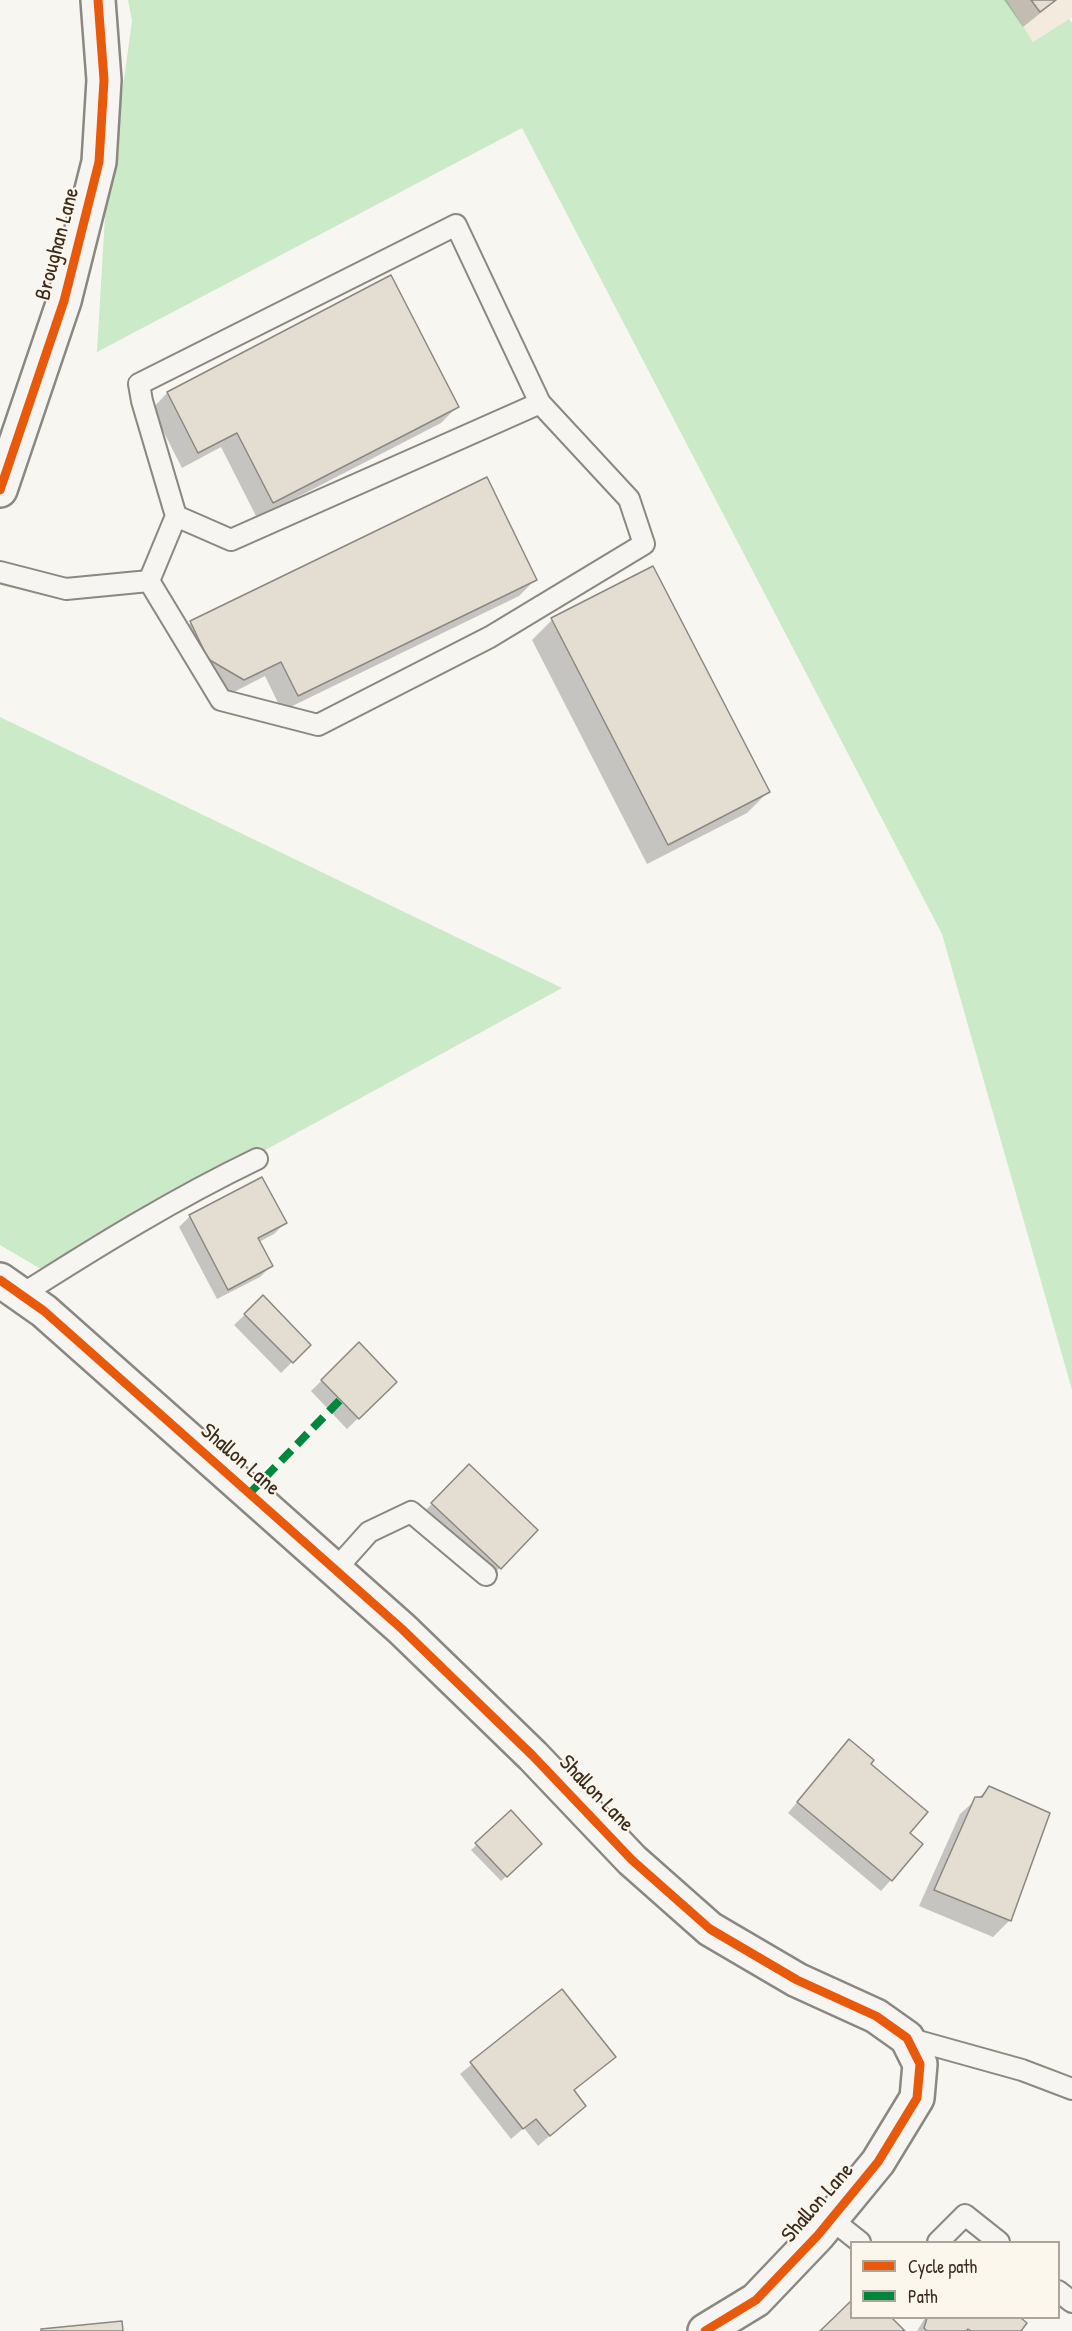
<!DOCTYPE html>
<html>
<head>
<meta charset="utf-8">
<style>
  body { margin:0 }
  #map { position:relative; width:1072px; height:2331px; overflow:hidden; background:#f8f6f0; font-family:"Patrick Hand",sans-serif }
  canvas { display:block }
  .legend { position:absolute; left:850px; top:2241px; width:210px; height:78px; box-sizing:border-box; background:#fbf7ec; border:2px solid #aea59a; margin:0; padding:8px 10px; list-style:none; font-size:18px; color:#3b2a1e }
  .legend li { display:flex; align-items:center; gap:12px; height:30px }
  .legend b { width:30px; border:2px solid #aea59a }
</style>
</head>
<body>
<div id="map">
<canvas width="1072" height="2331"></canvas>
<ul class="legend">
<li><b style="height:8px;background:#e8590c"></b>Cycle path</li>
<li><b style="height:8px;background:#00873e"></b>Path</li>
</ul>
</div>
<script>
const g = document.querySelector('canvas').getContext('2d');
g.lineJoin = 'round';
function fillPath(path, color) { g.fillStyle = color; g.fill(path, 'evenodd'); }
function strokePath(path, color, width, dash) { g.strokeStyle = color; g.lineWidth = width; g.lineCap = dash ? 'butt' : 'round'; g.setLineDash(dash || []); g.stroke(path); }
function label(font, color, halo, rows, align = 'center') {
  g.font = font + ' "Patrick Hand",sans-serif'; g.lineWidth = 4.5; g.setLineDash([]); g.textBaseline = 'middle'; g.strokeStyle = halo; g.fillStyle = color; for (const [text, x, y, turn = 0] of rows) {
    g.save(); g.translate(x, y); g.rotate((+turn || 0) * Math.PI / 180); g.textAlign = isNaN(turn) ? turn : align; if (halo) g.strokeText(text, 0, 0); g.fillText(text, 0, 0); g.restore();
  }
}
fillPath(new Path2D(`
  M1007,0H1072V17L1033,42Z`), '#f3ecde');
fillPath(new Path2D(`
  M128,0H1007L1033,42L1069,19L1072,23V1390L942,934L522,128L97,352L105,216L132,21Z
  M0,717L562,988L44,1271L0,1245Z`), '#caeac8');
fillPath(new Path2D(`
  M1004,0H1057L1023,27Z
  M167,393L457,407L441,423L257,518L221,447L182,468L152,409Z
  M535,580L519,596L282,711L265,676L228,695L192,675L175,639L191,623Z
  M552,620L768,792L747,813L647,864L532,640Z
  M190,1216L285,1223L274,1234L259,1242L271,1266L260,1277L217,1299L179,1227Z
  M263,1297L309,1345L281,1373L234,1325Z
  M359,1344L395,1382L347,1429L311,1391Z
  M469,1466L536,1530L489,1579L421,1515Z
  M839,1752L869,1764L908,1833L891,1880L881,1891L788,1813Z
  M989,1788L1048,1814L1009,1921L993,1937L919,1906L960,1814Z
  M511,1812L540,1844L501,1881L471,1850Z
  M562,1991L614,2057L573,2091L584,2106L538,2146L524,2128L511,2139L460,2074Z
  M852,2318H890L903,2331H822Z
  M925,2318H961L969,2320L971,2318H1018L1025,2323L1019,2331H917Z`), '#0003');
const building = new Path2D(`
  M1031,0H1056L1040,12Z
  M391,275L459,407L273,503L237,433L198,453L167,392Z
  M487,477L537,580L298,696L281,662L244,680L208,659L190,621Z
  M653,566L770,792L668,845L551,618Z
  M262,1177L287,1223L258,1238L273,1266L228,1290L189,1215Z
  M263,1295L311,1345L293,1363L244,1314Z
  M359,1342L397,1382L359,1419L321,1380Z
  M469,1464L538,1530L501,1569L431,1503Z
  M849,1739L874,1760L871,1764L928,1812L910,1833L923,1844L892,1881L797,1802Z
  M989,1786L1050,1813L1011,1921L934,1890L975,1797H982Z
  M511,1810L542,1844L507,1877L475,1843Z
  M562,1989L616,2057L574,2090L586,2106L550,2136L536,2119L523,2129L470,2062Z
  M852,2300V2318H892L905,2331H820Z
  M927,2318H1021L1027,2323L1021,2331H971L968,2329L966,2331H927L924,2328Z
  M122,2321L123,2331H41V2329Z`);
fillPath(building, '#e4ded2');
strokePath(building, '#8b8781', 1.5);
const lane = new Path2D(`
  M0,572L66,589L149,581L176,516L142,401L139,384L456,225L540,403L231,540L176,516
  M149,581L221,700L318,725L490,637L644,544L629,499L540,403
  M21,1295C98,1246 174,1199 257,1159
  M335,1570L369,1532L411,1512L486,1575
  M907,2038L1022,2070L1072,2089
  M831,2219L860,2242
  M938,2242L965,2215L999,2242
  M1058,2291L1072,2302`);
const street = new Path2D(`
  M0,490L64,301L99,162L104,80L98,0
  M0,1280L44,1311L402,1629L533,1756L632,1860L710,1929L797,1980L876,2016L907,2038L920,2064L917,2098L878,2162L818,2235L756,2300L705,2331`);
strokePath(lane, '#8b8781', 24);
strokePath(street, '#8b8781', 38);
strokePath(lane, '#f6f5f1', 20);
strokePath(street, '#f6f5f1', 33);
strokePath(new Path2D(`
  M249,1494L340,1400`), '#00873e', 8, [15, 8]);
strokePath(new Path2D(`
  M0,490L64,301L99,162L104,80L98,0
  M0,1280L44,1311L402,1629L533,1756L632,1860L710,1929L797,1980L876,2016L907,2038L920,2064L917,2098L878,2162L818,2235L756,2300L705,2331`), '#e8590c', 9);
label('22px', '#3b2a1e', '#fbf7ec', [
  ["Broughan Lane",58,244,-75],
  ["Shallon Lane",240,1460,41],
  ["Shallon Lane",596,1794,46],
  ["Shallon Lane",818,2203,-49]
]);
</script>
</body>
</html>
